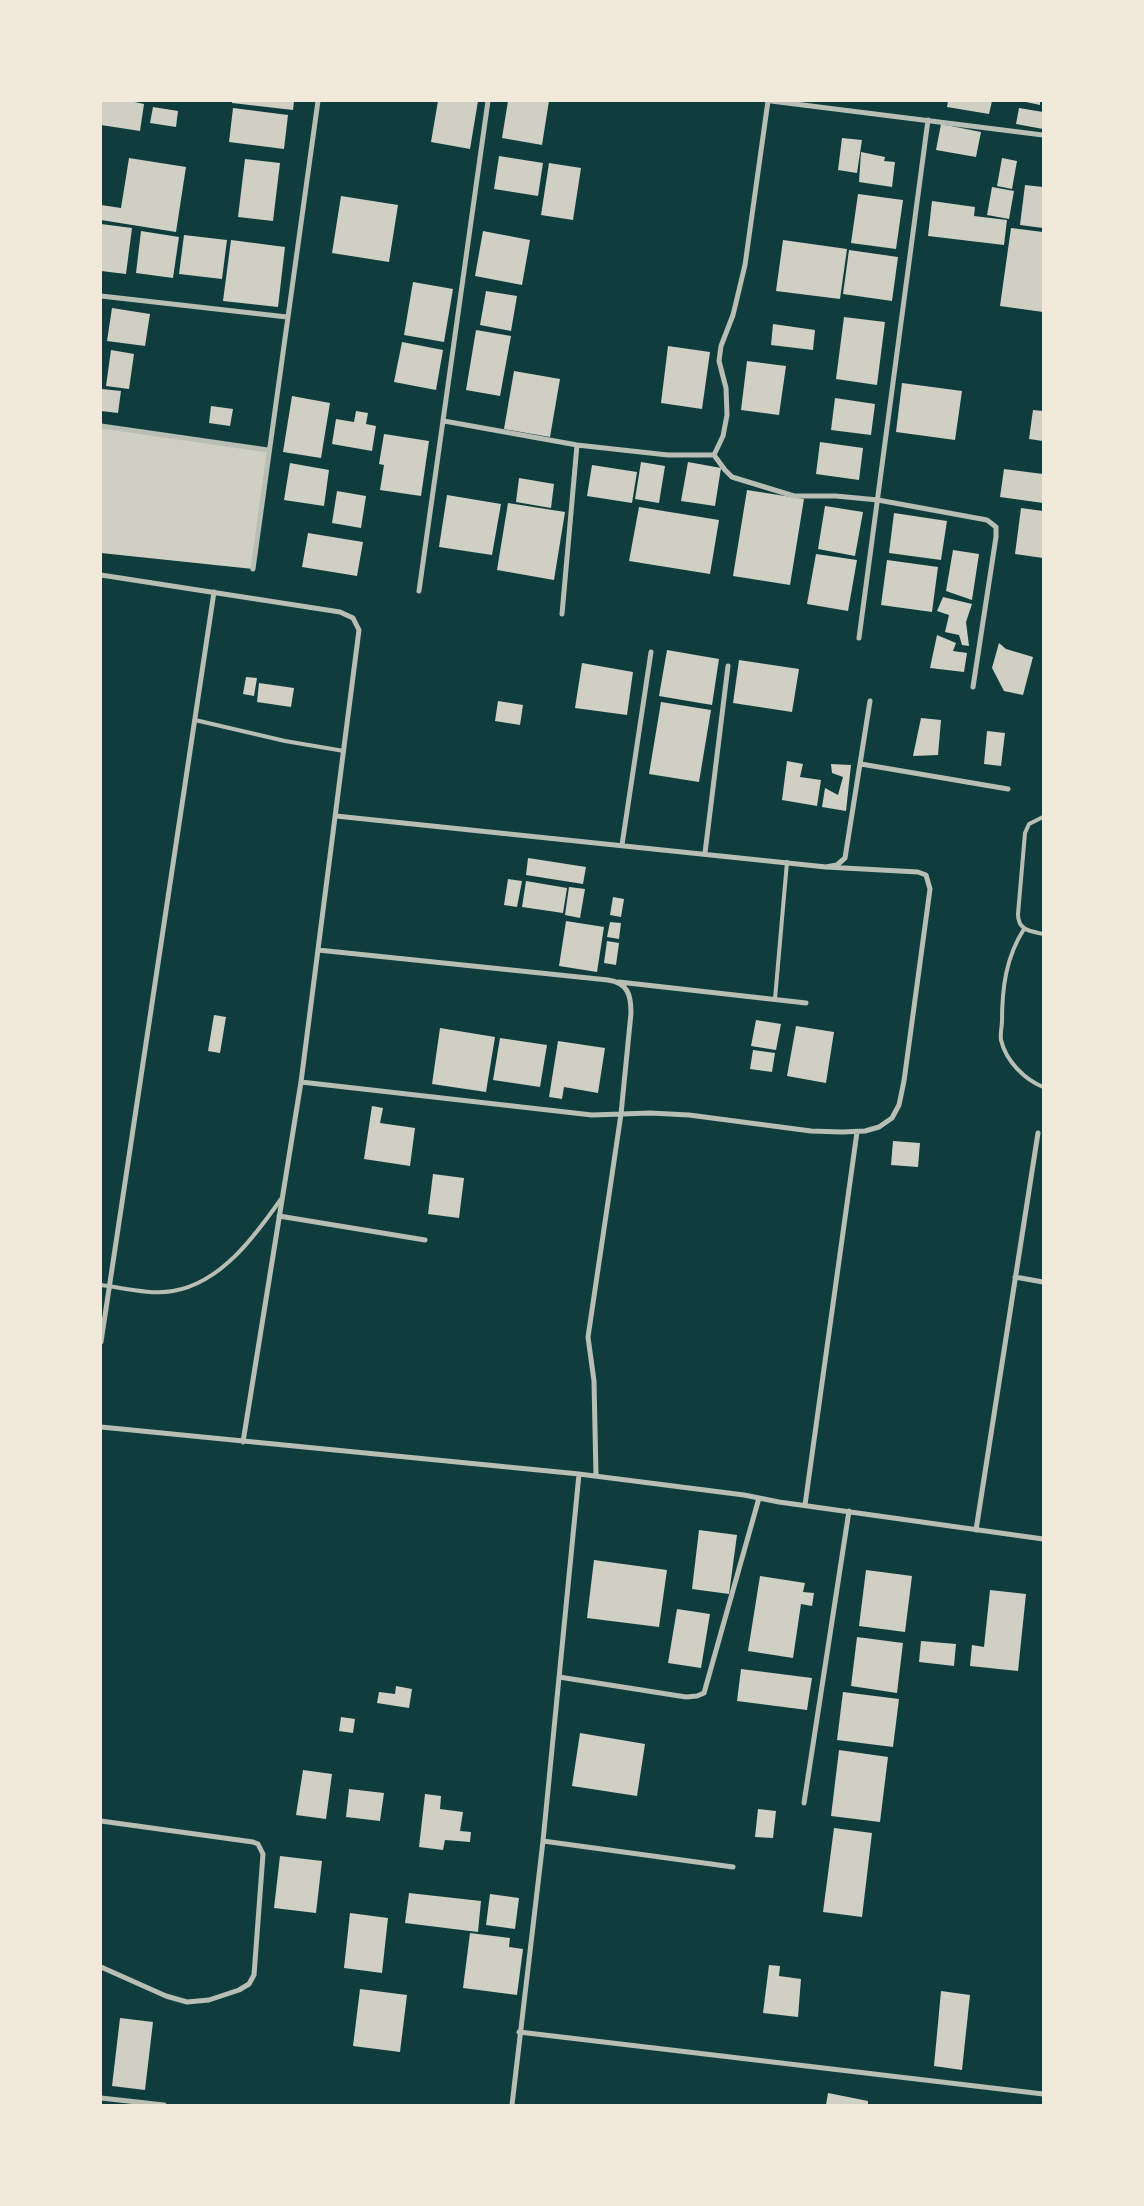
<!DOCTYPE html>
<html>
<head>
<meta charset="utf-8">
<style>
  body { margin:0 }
  #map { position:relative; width:1144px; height:2206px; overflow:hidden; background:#0f3d3e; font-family:Mulish,sans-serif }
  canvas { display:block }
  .frame { position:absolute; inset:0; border:102px solid #f1e9da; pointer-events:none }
</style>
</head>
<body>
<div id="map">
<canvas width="1144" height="2206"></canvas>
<div class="frame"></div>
</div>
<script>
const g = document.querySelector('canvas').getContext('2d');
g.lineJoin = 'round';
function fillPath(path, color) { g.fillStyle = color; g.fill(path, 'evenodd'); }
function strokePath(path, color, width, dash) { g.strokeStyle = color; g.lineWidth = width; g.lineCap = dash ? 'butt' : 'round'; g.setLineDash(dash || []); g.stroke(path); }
fillPath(new Path2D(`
  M101,101H130L144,104L140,131L101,125Z
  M232,101H294L293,110L232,103Z
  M438,101H478L470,149L431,142Z
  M508,101H549L542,145L502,138Z
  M948,101H992L989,114L947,107Z
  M1021,101H1040V105Z
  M153,107L178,111L176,127L150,123Z
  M233,108L288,115L284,149L229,142Z
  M1019,108L1043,112V129L1016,124Z
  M941,124L981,132L976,157L936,150Z
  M842,138L862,140L857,173L838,170Z
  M861,152L885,157L884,161L895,162L892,187L859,182Z
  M499,156L543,163L538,196L494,189Z
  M129,158L186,167L176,232L101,220V205L121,208Z
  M1002,158L1017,161L1012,189L997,186Z
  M245,159L280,163L273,221L238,217Z
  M549,163L581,168L573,220L541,215Z
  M1025,185L1043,187V228L1020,225Z
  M992,187L1014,191L1009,219L987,215Z
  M858,194L903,200L896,249L851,243Z
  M341,196L398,205L389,262L332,253Z
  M932,201L975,207L974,216L1007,220L1004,245L928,236Z
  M101,224L132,228L126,274L101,271Z
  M1011,228L1043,232V312L1000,306Z
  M141,231L179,237L173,278L136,273Z
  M483,231L530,240L522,285L475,276Z
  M184,235L227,240L222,279L179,274Z
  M231,240L285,247L278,307L223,301Z
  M783,240L847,249L840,299L776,291Z
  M849,250L898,257L892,301L843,294Z
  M413,282L453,289L444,342L404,335Z
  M486,291L517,296L511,331L480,325Z
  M112,308L150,314L145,346L107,341Z
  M844,317L885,322L877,385L836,379Z
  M773,324L815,330L813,350L771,345Z
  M476,330L511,336L500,396L466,390Z
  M402,342L443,350L436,390L394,382Z
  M668,346L710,352L702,409L661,403Z
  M111,350L134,354L129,389L106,386Z
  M747,361L786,366L779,415L741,410Z
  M514,371L560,379L550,437L504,429Z
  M902,383L962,391L955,440L896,432Z
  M102,389L121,391L118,413L101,411Z
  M292,396L330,403L321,458L283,452Z
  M835,398L875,404L871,435L831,430Z
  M211,406L233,409L230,426L209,423Z
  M1033,410L1043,411V441L1029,439Z
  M356,411L368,413L366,424L376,426L372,451L332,444L336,419L354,422Z
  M101,426L268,450L253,569L101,553Z
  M384,434L429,441L421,496L380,490L384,465L379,464Z
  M820,442L863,448L859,480L816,474Z
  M641,462L665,466L659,503L635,499Z
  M688,462L721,468L715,506L681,501Z
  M290,463L329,470L324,506L284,500Z
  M592,465L637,472L632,503L587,496Z
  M1004,469L1043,474V503L1000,497Z
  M519,478L554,484L551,508L516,502Z
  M747,490L804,499L790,585L733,576Z
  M337,491L366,496L361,528L332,523Z
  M447,495L501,504L492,555L439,547Z
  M508,503L565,512L554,580L497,570Z
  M825,506L863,512L855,556L818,549Z
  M639,507L719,520L710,574L629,561Z
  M1021,508L1043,511V558L1015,554Z
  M894,513L947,521L941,560L889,553Z
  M308,533L363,542L357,576L302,567Z
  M953,550L979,554L972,600L946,591Z
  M816,554L857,560L848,611L807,604Z
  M887,560L938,567L932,612L881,605Z
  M943,597L972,604L966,622L969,646L962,645L959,635L945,632L949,615L937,611Z
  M937,635L956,643L953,651L967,653L964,672L930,668Z
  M999,643L1006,649L1033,657L1023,695L1004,691L992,668Z
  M667,650L719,659L712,705L659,696Z
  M739,660L799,669L792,712L733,703Z
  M582,663L633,672L627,715L575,708Z
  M246,677L257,678L254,696L243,694Z
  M259,683L294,688L291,707L257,702Z
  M498,701L523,705L520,725L495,721Z
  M661,702L711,710L699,782L649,774Z
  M921,718L941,720L938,755L913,756Z
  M987,731L1005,733L1001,766L984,764Z
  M787,761L803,764L800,777L821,780L817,806L782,800Z
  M831,764L851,765L846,811L822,807L825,788L838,795L843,777L832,773Z
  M528,858L586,867L583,884L526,875Z
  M508,879L522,881L517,907L504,905Z
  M526,881L567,888L563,913L522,907Z
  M569,887L585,889L580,918L565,915Z
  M613,897L624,899L621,917L610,915Z
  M566,921L604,927L597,972L559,966Z
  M610,922L621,923L619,939L607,937Z
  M607,941L619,943L616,965L604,963Z
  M214,1015L226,1017L220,1053L208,1051Z
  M756,1020L781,1024L776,1050L751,1046Z
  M796,1026L834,1032L826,1083L787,1076Z
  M440,1028L495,1037L486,1092L432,1084Z
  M500,1038L547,1045L540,1087L493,1080Z
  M558,1041L605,1048L598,1093L564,1087L562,1099L549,1097Z
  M753,1050L775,1053L772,1072L750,1069Z
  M372,1106L383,1108L380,1123L415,1128L410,1166L364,1159Z
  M893,1141L920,1143L918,1167L891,1165Z
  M433,1174L464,1178L459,1218L428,1214Z
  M699,1530L737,1535L729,1594L692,1589Z
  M594,1560L667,1570L659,1627L587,1618Z
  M866,1570L912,1576L905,1632L859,1626Z
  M760,1576L805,1583L803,1592L814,1593L812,1606L801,1604L793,1658L748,1651Z
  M990,1590L1026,1594L1018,1671L970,1666L972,1645L984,1647Z
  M677,1609L710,1614L701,1668L668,1663Z
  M857,1637L903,1643L897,1693L851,1686Z
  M921,1641L956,1644L954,1666L919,1662Z
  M741,1669L812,1678L807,1710L737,1701Z
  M396,1686L412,1689L409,1708L377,1703L379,1692L395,1694Z
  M843,1692L899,1699L893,1747L837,1740Z
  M341,1717L355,1719L353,1733L339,1731Z
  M580,1733L645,1744L637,1796L572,1786Z
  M839,1750L888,1757L880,1822L831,1816Z
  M303,1770L332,1774L326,1819L296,1815Z
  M349,1789L384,1793L380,1821L346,1817Z
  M425,1794L441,1796L440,1809L463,1812L460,1831L471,1832L470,1842L445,1840L443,1850L419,1847Z
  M758,1809L776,1811L773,1838L755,1837Z
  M834,1828L872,1833L862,1917L823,1912Z
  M280,1856L322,1861L316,1913L274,1908Z
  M409,1893L481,1901L478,1932L405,1923Z
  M490,1894L519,1898L515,1929L486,1925Z
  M350,1913L388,1918L382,1973L344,1968Z
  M470,1933L510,1938L509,1947L523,1949L517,1995L463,1988Z
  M769,1965L780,1966L779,1976L801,1979L798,2017L763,2013Z
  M360,1989L407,1995L400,2052L353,2046Z
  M941,1991L970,1995L962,2070L934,2066Z
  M120,2018L153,2022L145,2090L112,2086Z
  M828,2093L868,2101V2105H826Z`), '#cfcfc3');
strokePath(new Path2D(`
  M195,720L285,741L344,751
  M1043,817L1029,824L1025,833L1018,914C1018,930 1029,931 1043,934
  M1024,929C1006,957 1002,988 1002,1021C1002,1026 1000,1034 1001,1040C1006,1061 1024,1079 1043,1087
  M775,999L787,862
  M101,1285C124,1288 151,1295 173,1291C221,1283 255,1236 281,1199`), '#b8beb3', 4);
strokePath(new Path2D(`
  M771,101L1043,135
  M101,296L287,317
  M444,421L577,445L668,455H714L723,436L727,415L726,388L719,361L721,346L733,315L745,265L768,101
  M101,426L268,450
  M714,455L725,470L732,477L794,496H836L878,500L987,520L996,527V537L973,687
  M253,569L318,101
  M101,575L340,612L353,618L359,630L301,1082L243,1442
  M419,591L488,101
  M562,614L577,445
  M859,638L928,120
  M861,764L1008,789
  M336,816L826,867L837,865L845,858L870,701
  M622,845L651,652
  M705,853L728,666
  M318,950L608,980C628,983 631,995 631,1013L621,1114L588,1337L594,1381L596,1476
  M619,982L806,1003
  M301,1082L592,1115L650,1113L689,1115L811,1131L842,1132L865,1131L879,1127L892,1118L899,1105L904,1081L930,889L926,875L918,872L826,867
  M279,1216L425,1240
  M1015,1277L1043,1282
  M101,1342L214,592
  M101,1427L579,1474
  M805,1505L857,1132
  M976,1530L1038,1133
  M559,1677L686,1697L697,1696L704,1693L759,1498
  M804,1803L849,1511
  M101,1821L253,1842L258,1844L263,1854L254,1975L249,1984L239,1990L209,2000L187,2002L166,1996L101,1967
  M543,1841L733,1867
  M519,2032L1043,2094
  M101,2098L164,2105
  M512,2105L543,1841L579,1474L744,1495L779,1502L1043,1539`), '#b8beb3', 5);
</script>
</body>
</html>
